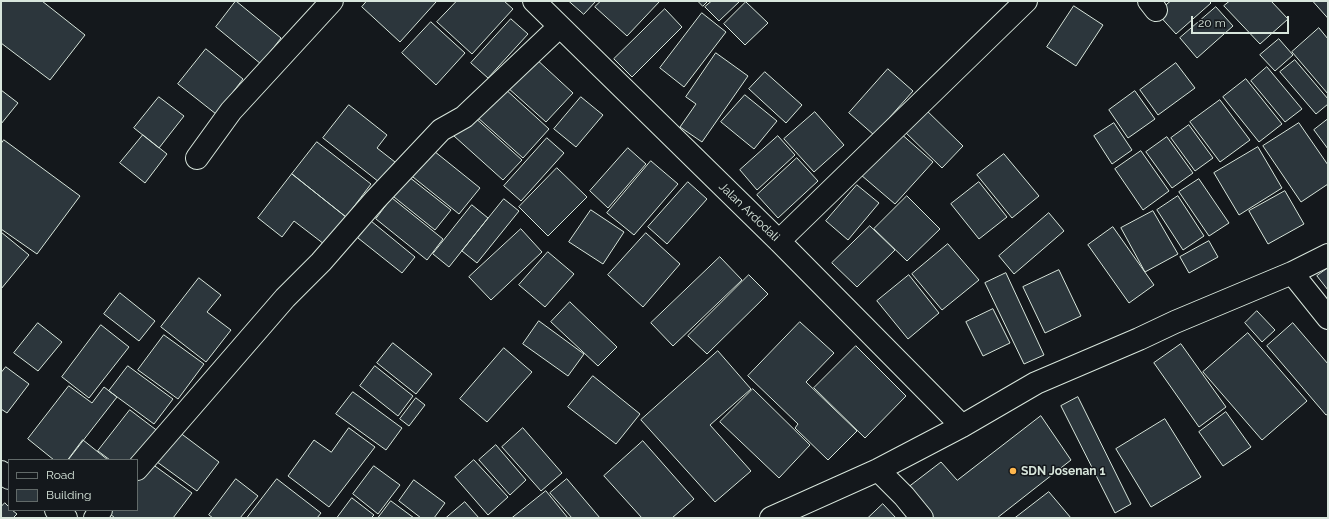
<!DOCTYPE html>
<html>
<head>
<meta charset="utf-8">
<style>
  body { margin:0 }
  #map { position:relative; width:1329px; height:519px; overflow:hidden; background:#14181c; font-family:Raleway,sans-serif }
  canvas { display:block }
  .frame { position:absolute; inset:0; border:2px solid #d8e6dc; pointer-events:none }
  .legend { position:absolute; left:8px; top:459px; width:130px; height:52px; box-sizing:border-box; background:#14181c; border:1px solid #626a69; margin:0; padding:5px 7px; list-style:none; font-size:12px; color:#d8e6dc }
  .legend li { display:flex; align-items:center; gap:8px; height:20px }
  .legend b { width:20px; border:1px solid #626a69 }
  .scale { position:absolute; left:1191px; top:16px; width:98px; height:18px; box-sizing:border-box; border:2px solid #d8e6dc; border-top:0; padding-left:5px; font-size:12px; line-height:14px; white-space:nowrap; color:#d8e6dc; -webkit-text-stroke:3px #14181c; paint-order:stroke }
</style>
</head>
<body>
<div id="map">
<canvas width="1329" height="519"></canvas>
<div class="frame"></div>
<ul class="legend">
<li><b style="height:5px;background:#14181c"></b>Road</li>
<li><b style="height:11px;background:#2c363c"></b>Building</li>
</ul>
<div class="scale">20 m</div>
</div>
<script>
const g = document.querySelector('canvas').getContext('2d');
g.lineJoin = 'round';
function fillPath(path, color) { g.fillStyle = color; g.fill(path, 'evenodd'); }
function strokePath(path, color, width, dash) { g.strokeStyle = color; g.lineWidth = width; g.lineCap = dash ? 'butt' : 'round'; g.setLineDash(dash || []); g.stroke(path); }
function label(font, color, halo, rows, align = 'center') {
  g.font = font + ' Raleway,sans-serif'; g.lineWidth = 3; g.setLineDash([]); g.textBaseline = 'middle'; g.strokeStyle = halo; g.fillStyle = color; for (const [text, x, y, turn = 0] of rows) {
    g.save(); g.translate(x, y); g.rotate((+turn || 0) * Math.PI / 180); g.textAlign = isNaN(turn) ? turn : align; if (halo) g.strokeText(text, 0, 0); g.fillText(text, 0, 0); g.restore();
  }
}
const building = new Path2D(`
  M1,1H42L85,35L50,80L1,43Z
  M236,1L281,38L261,64L216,27Z
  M367,1H435L436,2L400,42L362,7Z
  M457,1H504L513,9L472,54L437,22Z
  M569,1H596L584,14Z
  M601,1H660L627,36L595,7Z
  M698,1H708L703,6Z
  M712,1H740L719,21L705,7Z
  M1171,1H1209L1211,3L1176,34L1157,13Z
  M1230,1H1271L1288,19L1260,44L1224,6Z
  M1313,1H1328V18Z
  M746,2L768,23L745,45L724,24Z
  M1074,6L1103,25L1076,66L1047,47Z
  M1216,7L1233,26L1197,58L1180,38Z
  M665,9L682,27L632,77L614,59Z
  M702,13L726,32L684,87L660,68Z
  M511,19L528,34L488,78L471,63Z
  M431,22L465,53L436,85L402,53Z
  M1319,28L1328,39V94L1292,52Z
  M1279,39L1293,55L1275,71L1260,55Z
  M206,49L243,79L216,114L178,84Z
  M716,53L748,76L702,142L680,127L696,104L686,97Z
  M534,57L573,93L546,122L507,87Z
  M1295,60L1328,99V104L1316,114L1280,72Z
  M1176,63L1195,88L1158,115L1140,90Z
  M1267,67L1302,109L1285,122L1251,81Z
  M888,69L913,91L874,135L849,113Z
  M765,72L802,105L786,123L749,89Z
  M1246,79L1282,124L1259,142L1223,97Z
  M503,87L549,129L523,158L477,117Z
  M1,90L18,103L1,124Z
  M1135,91L1155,119L1128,138L1109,110Z
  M745,95L777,121L754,149L721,122Z
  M159,97L184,116L159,148L134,128Z
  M581,97L603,115L576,147L554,129Z
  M1220,100L1250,140L1220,162L1190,122Z
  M349,105L387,135L377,148L395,162L379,182L323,138Z
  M923,107L963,146L942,168L902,129Z
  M815,112L844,145L814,172L784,139Z
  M472,115L522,160L503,180L454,136Z
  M1328,119V149L1314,130Z
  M1114,123L1132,150L1112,164L1094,136Z
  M1299,123L1328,165V184L1301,202L1263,146Z
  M1189,125L1213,158L1195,171L1171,138Z
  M899,132L933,162L895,204L861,175Z
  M143,135L167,154L145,183L120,163Z
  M778,136L795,155L757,190L740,170Z
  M1167,137L1193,173L1172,188L1146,152Z
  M547,138L564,153L521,201L504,186Z
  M4,140L80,196L37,254L1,229V144Z
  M317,142L371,184L346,217L292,174Z
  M429,147L480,188L459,214L408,173Z
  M1258,147L1282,188L1239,215L1214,173Z
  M628,148L646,164L608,208L590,191Z
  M1141,151L1169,191L1143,210L1115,169Z
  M1004,154L1039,196L1012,218L977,175Z
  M797,158L818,181L778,218L757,195Z
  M651,161L678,184L634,235L607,213Z
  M557,168L587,197L548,236L519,207Z
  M292,174L346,217L324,244L294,221L282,237L258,218Z
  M409,177L451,210L435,230L394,197Z
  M1199,179L1229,223L1209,236L1179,192Z
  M688,182L707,199L667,244L648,227Z
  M979,182L1007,217L979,239L951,204Z
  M857,185L879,203L848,240L826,221Z
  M1285,191L1304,224L1268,244L1249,211Z
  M907,196L940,229L907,261L874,229Z
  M1178,196L1204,236L1183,250L1157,210Z
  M392,198L443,239L427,260L376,219Z
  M504,199L519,211L477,263L462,251Z
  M472,205L488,218L449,267L433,254Z
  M591,210L624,232L603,264L569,242Z
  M1153,211L1178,254L1145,272L1121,228Z
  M1049,213L1064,231L1014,274L999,256Z
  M371,221L415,257L402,273L358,238Z
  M870,226L895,250L857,287L832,263Z
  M1113,227L1154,285L1129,303L1088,245Z
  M521,229L542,252L491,300L469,277Z
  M1,232L29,255L1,289Z
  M646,233L680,264L643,307L608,275Z
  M1209,241L1218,257L1189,273L1180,257Z
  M948,244L979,280L942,310L912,274Z
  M548,252L574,274L545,307L519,285Z
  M720,257L742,280L673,346L651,323Z
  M1328,268V290L1317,276Z
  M1059,270L1081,316L1045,333L1023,287Z
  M1006,273L1044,355L1024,364L985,283Z
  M749,275L768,294L707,354L688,336Z
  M909,275L939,313L908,339L877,301Z
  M199,278L221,295L207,312L231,330L206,362L161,327Z
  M120,293L155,321L139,341L104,314Z
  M570,302L617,347L598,366L551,322Z
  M993,309L1010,343L983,356L966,322Z
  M1257,311L1275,330L1262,342L1245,323Z
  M539,321L584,354L568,376L523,344Z
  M800,322L834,353L806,382L857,431L828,460L795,428L798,424L748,376Z
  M38,323L62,342L38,371L14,353Z
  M1293,323L1328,364V414L1326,415L1267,346Z
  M101,325L129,347L89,398L62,377Z
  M1248,333L1307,401L1262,440L1203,372Z
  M164,335L204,364L178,399L138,370Z
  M393,343L432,374L416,394L377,363Z
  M1181,344L1226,407L1199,427L1154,363Z
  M856,346L906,396L865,438L814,388Z
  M504,348L532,372L487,422L460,399Z
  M718,351L751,389L710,425L751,471L715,502L641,420Z
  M128,366L173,399L154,424L109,391Z
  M375,366L413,396L398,416L360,386Z
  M6,367L29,384L7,413L1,409V373Z
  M593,376L640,414L616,444L568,407Z
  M69,386L92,403L104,387L117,397L68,460H54L28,439Z
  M753,389L810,445L779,478L720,422Z
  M353,392L402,428L386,450L336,414Z
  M1078,397L1131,504L1115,513L1061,406Z
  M416,398L425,405L409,426L400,419Z
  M130,410L159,432L137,460H110L98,451Z
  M1226,412L1251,447L1223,466L1199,432Z
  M1041,416L1071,460L997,518H932L907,488L941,462L957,480Z
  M1165,419L1201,477L1151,507L1116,449Z
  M349,428L375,447L329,507L288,476L314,440L331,452Z
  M523,428L562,473L541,491L502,447Z
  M175,429L219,462L197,491L153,459Z
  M83,440L108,460H68Z
  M643,441L694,499L672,518H642L604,476Z
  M496,445L526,480L510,495L479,460Z
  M474,460L508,497L488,515L455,477Z
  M148,461L192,493L173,518H115L109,513L112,510H137V476Z
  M374,466L400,485L378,514L353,494Z
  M236,479L258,496L240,518H213L209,515Z
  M277,479L321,513L317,518H247Z
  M567,479L600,518H572L550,493Z
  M414,480L445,503L434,518H421L399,501Z
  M546,491L568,518H512Z
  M1049,492L1071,518H1015Z
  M352,498L374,515L371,518H337Z
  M391,501L414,518H378Z
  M465,502L479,518H446Z
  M5,503L9,507V510H12L17,514L13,518H1V507Z
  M883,504L896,518H868Z`);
fillPath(building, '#2c363c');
strokePath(building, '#d8e6dc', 1);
const minor = new Path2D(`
  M534,1L779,241L962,426
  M1149,1L1156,10
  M197,158L231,111L332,1
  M779,241L1026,1
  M1292,273L1328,318
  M137,469L285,298L321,262L375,200L441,130L464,117L559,27
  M878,470L904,496L922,518
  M1,472L9,478
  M56,510L66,518
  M95,518L101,510
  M771,518L878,470L962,426L1036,383L1139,339L1175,322L1292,273L1328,255`);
strokePath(minor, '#d8e6dc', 24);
strokePath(minor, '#14181c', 22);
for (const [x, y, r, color] of [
  [1013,471,4,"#ffb74d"]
]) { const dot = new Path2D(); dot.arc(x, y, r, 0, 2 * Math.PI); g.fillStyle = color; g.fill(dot); strokePath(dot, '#14181c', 1.5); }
label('12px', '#d8e6dc', '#14181c', [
  ["Jalan Ardodali",749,212,44]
]);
label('bold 12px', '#d8e6dc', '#14181c', [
  ["SDN Josenan 1",1021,471]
], 'left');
</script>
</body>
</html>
